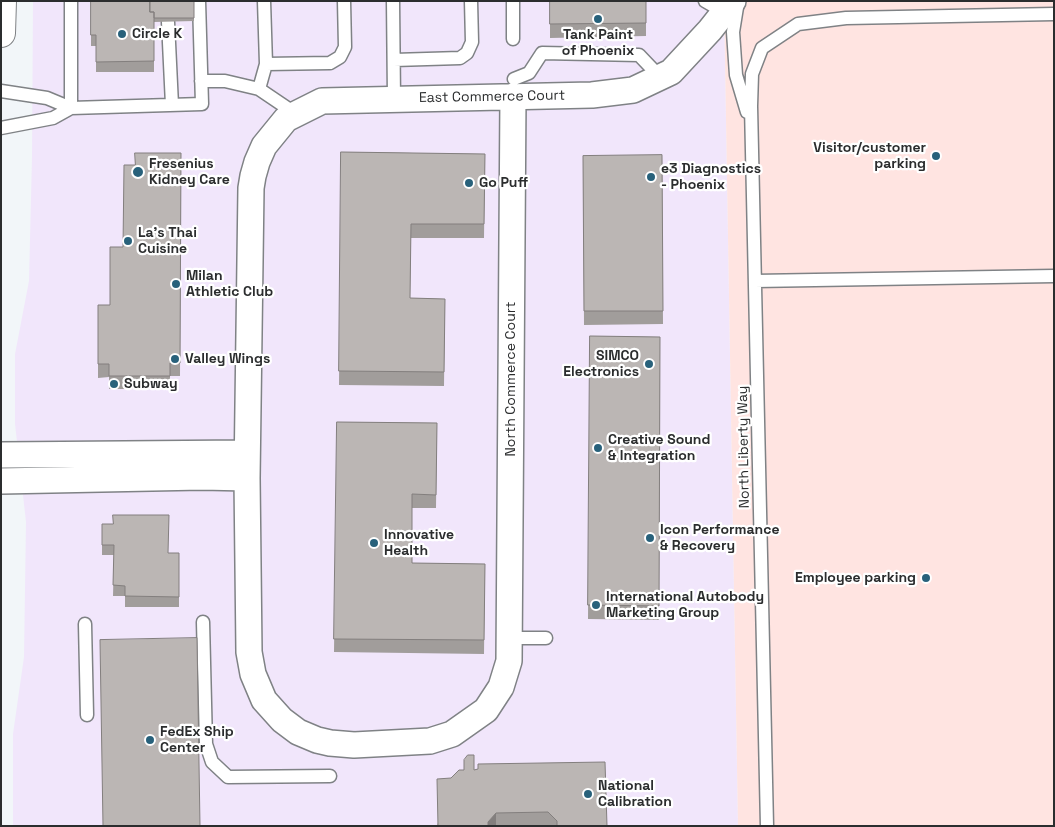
<!DOCTYPE html>
<html>
<head>
<meta charset="utf-8">
<style>
  body { margin:0 }
  #map { position:relative; width:1055px; height:827px; overflow:hidden; background:#f2f6f9; font-family:"Space Grotesk",sans-serif }
  canvas { display:block }
  .frame { position:absolute; inset:0; border:2px solid #2b2d2e; pointer-events:none }
</style>
</head>
<body>
<div id="map">
<canvas width="1055" height="827"></canvas>
<div class="frame"></div>
</div>
<script>
const g = document.querySelector('canvas').getContext('2d');
g.lineJoin = 'round';
function fillPath(path, color) { g.fillStyle = color; g.fill(path, 'evenodd'); }
function strokePath(path, color, width, dash) { g.strokeStyle = color; g.lineWidth = width; g.lineCap = dash ? 'butt' : 'round'; g.setLineDash(dash || []); g.stroke(path); }
function label(font, color, halo, rows, align = 'center') {
  g.font = font + ' "Space Grotesk",sans-serif'; g.lineWidth = 4.5; g.setLineDash([]); g.textBaseline = 'middle'; g.strokeStyle = halo; g.fillStyle = color; for (const [text, x, y, turn = 0] of rows) {
    g.save(); g.translate(x, y); g.rotate((+turn || 0) * Math.PI / 180); g.textAlign = isNaN(turn) ? turn : align; if (halo) g.strokeText(text, 0, 0); g.fillText(text, 0, 0); g.restore();
  }
}
fillPath(new Path2D(`
  M33,1H724L738,826H13V734L24,657L26,522L15,424V354L29,281L32,157Z`), '#f1e6fb');
fillPath(new Path2D(`
  M724,1H1054V826H738Z`), '#ffe4e1');
const service = new Path2D(`
  M71,1V108L202,104L199,1
  M393,1L394,99
  M513,1V39
  M705,1L724,12
  M738,1L733,32L736,75L747,112
  M168,22L172,105
  M394,60L460,58L467,53L472,42L471,1
  M266,64L330,63L340,57L345,47L344,1
  M514,79L529,73L542,53L639,55L660,77
  M201,81H225L259,89L296,114
  M259,89L266,64L264,1
  M1,91L47,98L71,108
  M1,128L53,118L71,108
  M755,281L1054,276
  M203,622L206,744L212,762L228,777L330,776
  M85,624L87,715
  M509,638H546
  M767,826L751,106L752,74L762,48L798,24L846,18L1054,14`);
const minor = new Path2D(`
  M513,96L509,661L501,687L486,710L452,734L430,741L354,745L330,743L317,740L298,732L282,720L264,700L253,674L249,652L247,478L251,188L253,176L257,162L264,146L286,119L322,101L592,95L633,90L671,72L710,30L733,1
  M1,455L247,453
  M1,481L202,477L247,478`);
const primary = new Path2D(`
  M1,33L2,1`);
strokePath(service, '#7f8285', 15);
strokePath(minor, '#7f8285', 28);
strokePath(primary, '#7f8285', 30);
strokePath(service, '#fff', 12);
strokePath(minor, '#fff', 25);
strokePath(primary, '#fff', 28);
fillPath(new Path2D(`
  M91,1H194V21L154,22V72H96V46H91Z
  M550,1H646V36L550,38Z
  M341,152L485,154L484,238H411L410,298L445,299L444,386L339,385Z
  M181,153L180,376H170V389H109V377L98,378V305H110L123,247L135,165Z
  M662,155L663,324L584,325L583,156Z
  M590,336L660,337L659,620L588,619Z
  M337,422L437,423L436,508H412V563L485,564L484,654L334,652Z
  M102,524L168,553H179V607H125V596H113L114,555H102Z
  M474,770L607,826H437L451,778Z`), '#a19d9b');
fillPath(new Path2D(`
  M496,813V826H488V822Z`), '#837f7e');
const building = new Path2D(`
  M91,1H150V12H154V61L96,62V35H91Z
  M150,1H194V18H154V12H150Z
  M550,1H646V23L550,24Z
  M341,152L485,154L484,224H411L410,298L445,299L444,372L339,371Z
  M135,153H181L180,363H170V376H109V364H98V305H110V247H123L124,165H135Z
  M662,155L663,311H584L583,156Z
  M590,336L660,337L659,606L588,605Z
  M337,422L437,423L436,495L412,494V563L485,564L484,640L334,639Z
  M113,515H169L168,553H179V597L125,596V586L113,585L114,545H102V524H113Z
  M197,638L200,826H103L100,640Z
  M468,755H474V770L478,769V764L605,762L607,826H557V821L548,812L496,813L488,822V826H438L437,779L451,778L459,770H464V760Z`);
fillPath(building, '#bbb6b4');
strokePath(building, '#837f7e', 1);
for (const [x, y, r, color] of [
  [598,19,5,"#28617b"],
  [122,34,5,"#28617b"],
  [936,156,5,"#28617b"],
  [138,172,6,"#28617b"],
  [651,177,5,"#28617b"],
  [469,183,5,"#28617b"],
  [128,241,5,"#28617b"],
  [176,284,5,"#28617b"],
  [175,359,5,"#28617b"],
  [649,364,5,"#28617b"],
  [114,384,5,"#28617b"],
  [598,448,5,"#28617b"],
  [650,538,5,"#28617b"],
  [374,543,5,"#28617b"],
  [926,578,5,"#28617b"],
  [596,605,5,"#28617b"],
  [150,740,5,"#28617b"],
  [588,794,5,"#28617b"]
]) { const dot = new Path2D(); dot.arc(x, y, r, 0, 2 * Math.PI); g.fillStyle = color; g.fill(dot); strokePath(dot, '#fff', 2); }
label('bold 14px', '#2b2d2e', '#fff', [
  ["Circle K",132,34],
  ["Tank Paint",598,35,"center"],
  ["of Phoenix",598,51,"center"],
  ["Visitor/customer",926,148,"right"],
  ["parking",926,164,"right"],
  ["Fresenius",149,164],
  ["Kidney Care",149,180],
  ["e3 Diagnostics",661,169],
  ["- Phoenix",661,185],
  ["Go Puff",479,183],
  ["La's Thai",138,233],
  ["Cuisine",138,249],
  ["Milan",186,276],
  ["Athletic Club",186,292],
  ["SIMCO",639,356,"right"],
  ["Electronics",639,372,"right"],
  ["Valley Wings",185,359],
  ["Subway",124,384],
  ["Creative Sound",608,440],
  ["& Integration",608,456],
  ["Icon Performance",660,530],
  ["& Recovery",660,546],
  ["Innovative",384,535],
  ["Health",384,551],
  ["Employee parking",916,578,"right"],
  ["International Autobody",606,597],
  ["Marketing Group",606,613],
  ["FedEx Ship",160,732],
  ["Center",160,748],
  ["National",598,786],
  ["Calibration",598,802]
], 'left');
label('14px', '#2b2d2e', '#fff', [
  ["East Commerce Court",492,97,-1],
  ["North Commerce Court",511,379,-90],
  ["North Liberty Way",744,447,-91]
]);
</script>
</body>
</html>
